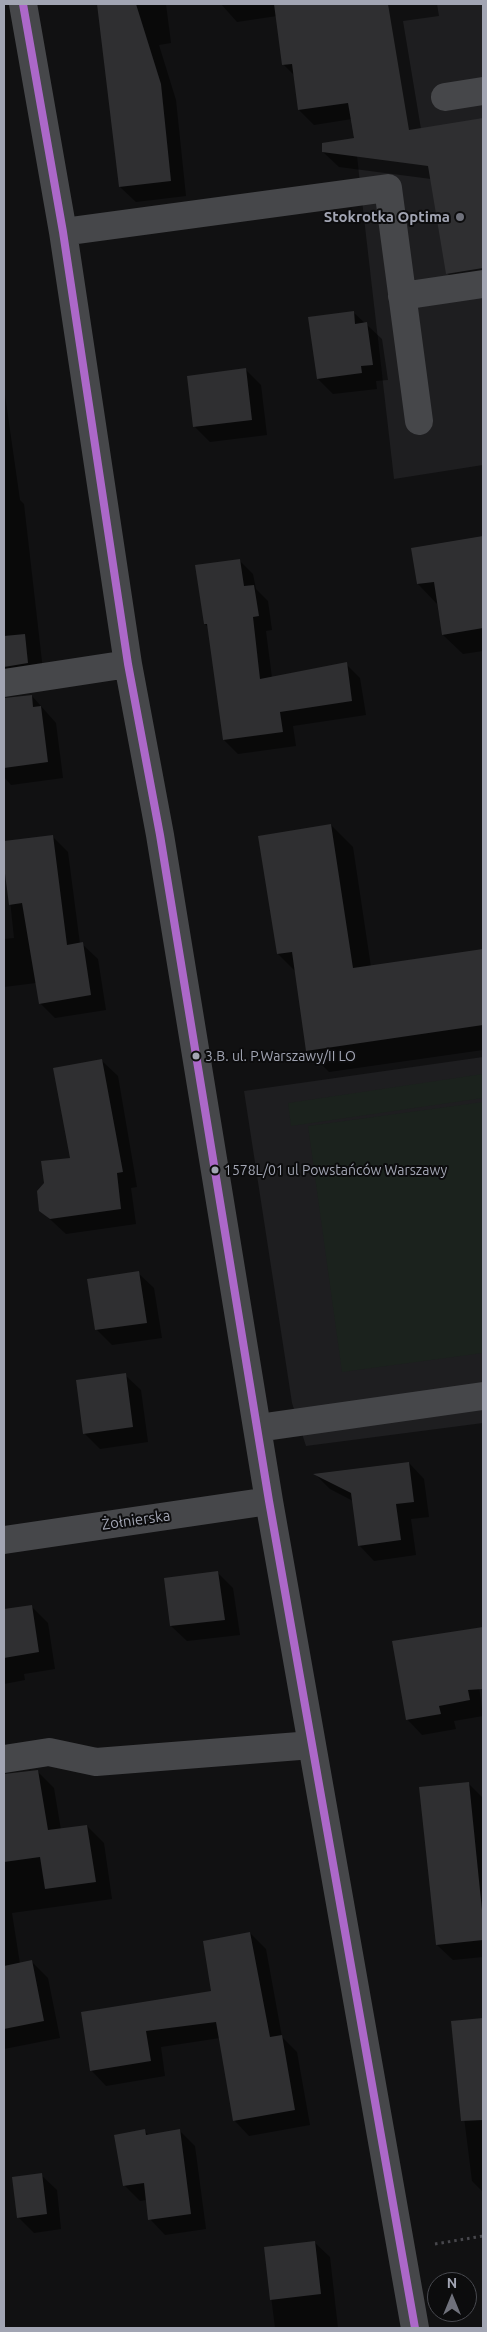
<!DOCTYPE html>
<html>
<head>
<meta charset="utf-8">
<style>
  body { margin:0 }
  #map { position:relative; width:487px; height:2332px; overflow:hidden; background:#111112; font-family:Ubuntu,sans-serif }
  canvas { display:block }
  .frame { position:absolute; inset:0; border:5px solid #a2a5b3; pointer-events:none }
  .north { position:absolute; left:427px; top:2272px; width:50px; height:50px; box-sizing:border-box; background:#0c0c0d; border:1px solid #48494f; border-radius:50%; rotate:0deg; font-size:14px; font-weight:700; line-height:20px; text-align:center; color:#a2a5b3 }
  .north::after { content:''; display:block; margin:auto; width:18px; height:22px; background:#6f717b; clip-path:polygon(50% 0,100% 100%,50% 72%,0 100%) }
</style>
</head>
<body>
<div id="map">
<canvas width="487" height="2332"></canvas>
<div class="frame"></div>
<div class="north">N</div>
</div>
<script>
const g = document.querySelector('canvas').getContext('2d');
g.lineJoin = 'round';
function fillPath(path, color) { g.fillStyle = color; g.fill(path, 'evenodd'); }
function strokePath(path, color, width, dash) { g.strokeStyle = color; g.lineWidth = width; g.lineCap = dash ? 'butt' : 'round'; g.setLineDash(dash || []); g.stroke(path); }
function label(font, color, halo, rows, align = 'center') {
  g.font = font + ' Ubuntu,sans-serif'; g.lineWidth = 4; g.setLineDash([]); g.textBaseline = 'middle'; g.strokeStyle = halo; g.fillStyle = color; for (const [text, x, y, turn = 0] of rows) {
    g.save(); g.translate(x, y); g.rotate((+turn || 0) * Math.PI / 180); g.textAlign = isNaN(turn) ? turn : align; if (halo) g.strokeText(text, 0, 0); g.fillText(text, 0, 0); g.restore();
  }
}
fillPath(new Path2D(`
  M333,4H483V465L394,479L357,157Z
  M483,1057V1423L306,1446L292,1403L244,1091Z`), '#1e1e20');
fillPath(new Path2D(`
  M483,1074V1098L291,1126L288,1103Z
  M483,1102V1353L342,1372L308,1126Z`), '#1b221d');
fillPath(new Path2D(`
  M98,4H166L171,43L159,45L176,100L186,196L136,202L120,187Z
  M221,4H437L439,16L403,21L421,129L483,119V285L462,288L447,273L431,179L339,167L323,152L356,139L352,119L314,125L299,110L294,75L283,64L277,16L237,22Z
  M353,312L382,339L388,380L376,381L377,389L333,394L318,379Z
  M245,369L261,385L267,435L210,442L195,427Z
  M4,388L20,500L24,504L44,679L5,693V698L32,696L56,723L63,778L11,785L4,777Z
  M483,537V651L463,654L443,635L437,604L418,584L412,549Z
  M239,560L253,574L256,589L268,601L272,630L266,631L272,678L346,664L360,678L366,715L293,726L296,746L238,754L224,740L209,628L205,624Z
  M331,825L353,847L371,967L483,950V1050L329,1072L307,1050L296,972L278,954Z
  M52,836L68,852L80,944H82L98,959L106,1010L55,1018L40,1003L36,983L4,987V939L14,938L4,843Z
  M102,1061L118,1076L137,1187L131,1188L136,1224L66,1234L40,1210L72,1159Z
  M138,1273L154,1288L162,1338L112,1345L96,1329Z
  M125,1375L141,1390L148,1442L100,1449L84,1433Z
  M409,1463L424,1479L429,1517L411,1519L416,1555L374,1561L359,1545L353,1501L330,1489L316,1475Z
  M218,1573L233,1588L240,1635L187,1641L171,1626Z
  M31,1606L48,1623L55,1669L24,1674L25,1680L4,1684V1610Z
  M474,1649L483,1716L454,1721L456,1729L422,1735L407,1719Z
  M37,1771L54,1788L61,1830L87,1826L104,1843L112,1899L12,1913L20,1964L31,1961L48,1978L60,2038L4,2049V1775Z
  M469,1784L483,1798V1957L453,1960L437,1945Z
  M250,1933L266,1949L282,2037L297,2052L310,2125L249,2136L234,2120L220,2038L161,2047L165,2076L106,2086L91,2070L82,2013L213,1992Z
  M483,2019V2192L472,2181L452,2022Z
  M144,2131L150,2136L180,2131L195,2146L206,2229L165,2235L150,2219L147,2200L140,2201L124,2185Z
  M41,2175L57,2190L61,2229L34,2233L18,2217Z
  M314,2242L330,2257L338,2328H275L265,2248Z`), '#0007');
fillPath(new Path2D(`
  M97,4H136L161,84L171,181L119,187Z
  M274,4H388L409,130L483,118V268L446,274L428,166L322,152V143L354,138L348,103L298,110L292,64L282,65Z
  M354,311L355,324L367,322L373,365L361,366L362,373L317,379L308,317Z
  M246,368L252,420L193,427L187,376Z
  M483,536V628L442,635L434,582L417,584L411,548Z
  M240,559L244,586L254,585L259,616L253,617L260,679L347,662L352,701L280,712L283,732L223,740L207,624H204L195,565Z
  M25,634L28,663L4,667V636Z
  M32,695L33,707L41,706L48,762L4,768V698Z
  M331,824L353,968L483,949V1025L306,1051L292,952L277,954L258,836Z
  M53,835L67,945L83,942L91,995L39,1004L22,903L9,905L4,866V841Z
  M102,1059L123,1172L117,1173L121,1209L50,1219L39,1211L37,1191L44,1183L41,1161L70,1158L53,1068Z
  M139,1271L147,1323L95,1330L87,1279Z
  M126,1373L133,1427L83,1434L76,1380Z
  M409,1462L414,1502L396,1504L401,1540L358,1546L351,1493L313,1474Z
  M218,1571L225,1620L170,1626L164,1578Z
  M32,1605L39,1652L4,1658V1609Z
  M483,1627V1689L468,1690L470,1700L439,1706L441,1714L406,1720L392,1641Z
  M38,1770L48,1830L87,1825L96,1882L45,1889L40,1857L4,1862V1774Z
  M469,1782L483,1920V1940L436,1945L419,1787Z
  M250,1932L270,2037L282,2035L295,2110L233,2121L216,2022L146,2031L151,2061L90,2071L81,2012L211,1991L203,1941Z
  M32,1960L44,2021L4,2029V1966Z
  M483,2018V2120L461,2121L451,2021Z
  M145,2129L146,2135L180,2129L191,2214L148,2220L144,2183L123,2186L114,2135Z
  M42,2173L47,2214L17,2218L12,2177Z
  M315,2241L321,2294L270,2300L264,2247Z`), '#2f2f31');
strokePath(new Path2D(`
  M435,2244L483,2236`), '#47474c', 3, [2.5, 4]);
strokePath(new Path2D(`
  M23,4L63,232L128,664L160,835L269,1501L415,2328
  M445,97L483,91
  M63,232L388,188L419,421
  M402,296L483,284
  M4,683L128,664
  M258,1428L483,1396
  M4,1540L269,1501
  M4,1759L49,1752L96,1762L312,1745`), '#46474a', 28);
strokePath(new Path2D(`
  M23,4L63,232L128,664L160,835L269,1501L415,2328`), '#ac68c9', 8);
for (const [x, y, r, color] of [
  [460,217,5,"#6f717b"],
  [196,1056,4.5,"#a2a5b3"],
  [215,1170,4.5,"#a2a5b3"]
]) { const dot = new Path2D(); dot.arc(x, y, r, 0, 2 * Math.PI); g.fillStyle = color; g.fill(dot); strokePath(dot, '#0c0c0d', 2); }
label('14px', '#a2a5b3', '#0c0c0d', [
  ["3.B. ul. P.Warszawy/II LO",205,1056],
  ["1578L/01 ul Powstańców Warszawy",224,1170]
], 'left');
label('bold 15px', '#a2a5b3', '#0c0c0d', [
  ["Stokrotka Optima",450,217]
], 'right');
label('15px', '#a2a5b3', '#0c0c0d', [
  ["Żołnierska",136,1520,-8]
]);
</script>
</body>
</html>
